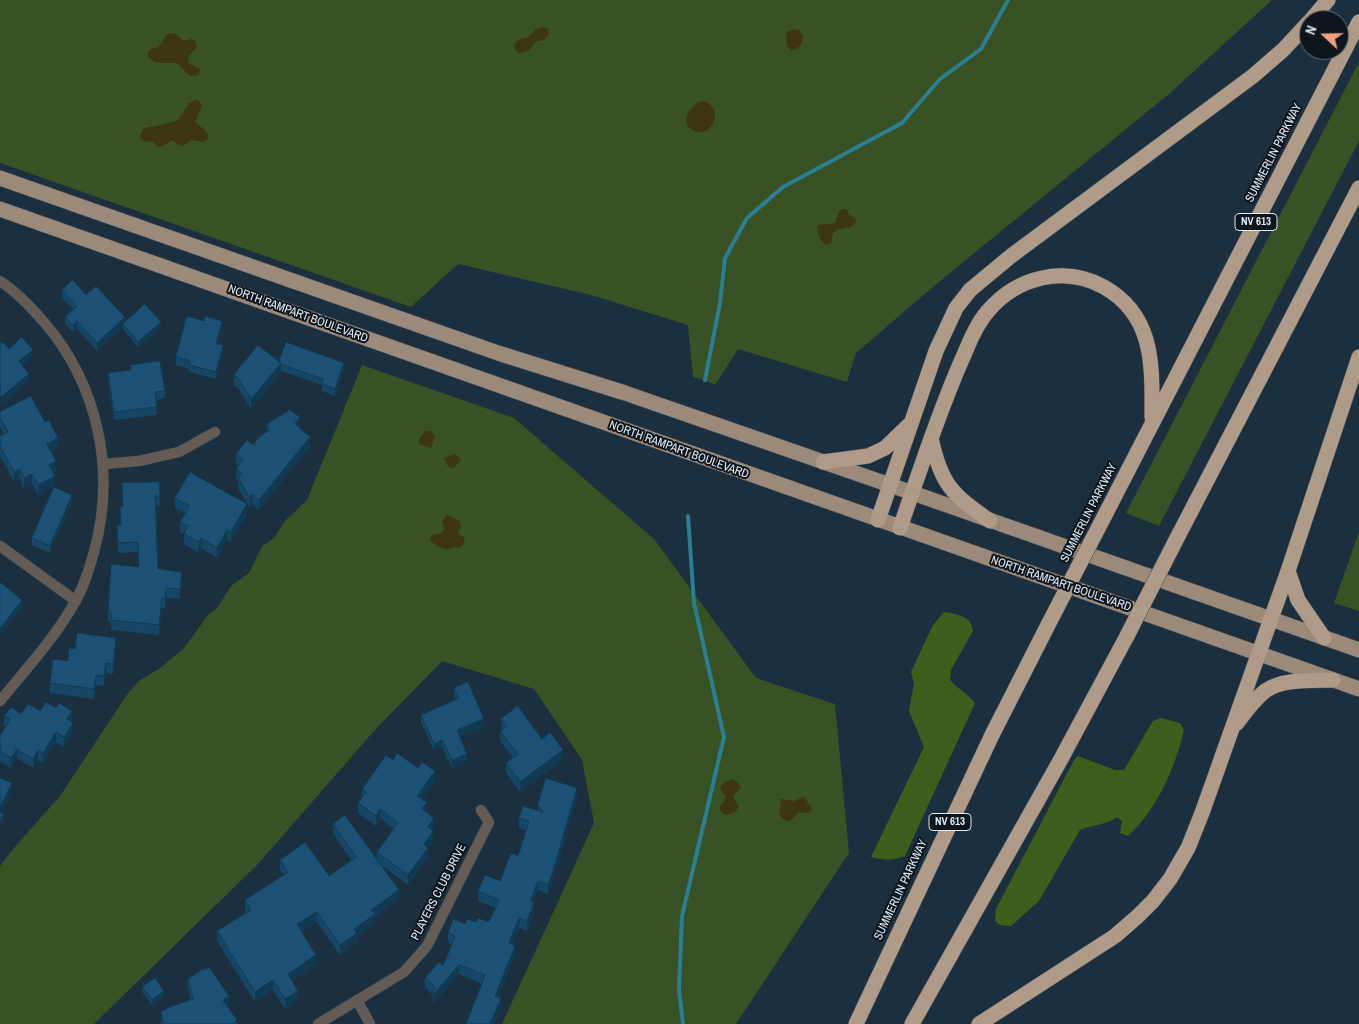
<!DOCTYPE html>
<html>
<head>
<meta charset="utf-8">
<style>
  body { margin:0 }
  #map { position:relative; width:1359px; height:1024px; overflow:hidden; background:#1c2f3e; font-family:"Archivo Narrow",sans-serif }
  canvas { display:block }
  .north { position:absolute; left:1299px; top:10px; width:50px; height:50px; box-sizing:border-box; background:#0e161d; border:1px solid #616b73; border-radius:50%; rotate:291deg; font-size:14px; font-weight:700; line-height:20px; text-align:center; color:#deeaf4 }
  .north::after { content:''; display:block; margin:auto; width:18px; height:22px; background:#f2a07f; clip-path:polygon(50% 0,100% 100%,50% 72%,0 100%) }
</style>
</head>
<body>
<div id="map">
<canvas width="1359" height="1024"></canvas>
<div class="north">N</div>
</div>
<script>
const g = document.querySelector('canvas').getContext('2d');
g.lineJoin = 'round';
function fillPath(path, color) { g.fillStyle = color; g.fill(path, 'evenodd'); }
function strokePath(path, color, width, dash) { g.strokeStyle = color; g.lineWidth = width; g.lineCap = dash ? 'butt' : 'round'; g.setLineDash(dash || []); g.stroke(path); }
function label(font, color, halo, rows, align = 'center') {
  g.font = font + ' "Archivo Narrow",sans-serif'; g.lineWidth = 4; g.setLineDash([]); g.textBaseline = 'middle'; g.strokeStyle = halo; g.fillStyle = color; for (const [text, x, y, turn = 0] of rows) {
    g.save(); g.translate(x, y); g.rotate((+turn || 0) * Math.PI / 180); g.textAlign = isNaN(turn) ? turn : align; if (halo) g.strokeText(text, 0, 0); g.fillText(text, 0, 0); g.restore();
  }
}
fillPath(new Path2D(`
  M0,0H1272L1169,94L934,286L856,353L847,382L738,349L715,385L705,380L693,377L688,325L591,295L458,264L411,307L0,163Z
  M1359,62V141L1159,526L1126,513Z
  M362,365L514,418L654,539L756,678L835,704L849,853L736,1024H502L594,823L582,760L534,689L442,661L374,731L257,865L94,1024H0V866L14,848L60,796L128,693L140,680L159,669L184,648L208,615L217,608L231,586L249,573L262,546L274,538L284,522L307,500Z
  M1359,532V611L1334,603Z`), '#385125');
fillPath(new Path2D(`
  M944,612C957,614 972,616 973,631L951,670L950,680C958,689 968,694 975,703L905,856C894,861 882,860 871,857L924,747L909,711L914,683L911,672L933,625Z
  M1161,718L1180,723L1184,730C1175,768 1157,810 1128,836L1120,833L1122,821L1117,817C1106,825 1092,825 1080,830L1039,901L1011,926L1000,925L995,921L996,909L1074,760L1078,756L1115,770H1124L1153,721Z`), '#3c5f1c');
fillPath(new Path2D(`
  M542,27L548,29L549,34L544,40L537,41L528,51L519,53L516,51L514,46L517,41L528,37L537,29Z
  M793,29L799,30L803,35C803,43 800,49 792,50L787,46L786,40L787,32Z
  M174,33L184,41L191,39L195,41L197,47C193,52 186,55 189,63L200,69L199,75L190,76L177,63H156L148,57C147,47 153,50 159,46C162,43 164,38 167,34Z
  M197,100L200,102L202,106L195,122L206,131L209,136L207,140L202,142L192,140C181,146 185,150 173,140L160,147L156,145L153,141L146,142L141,140L140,135L144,128L166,124L178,120L189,103Z
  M702,101C727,106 712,143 691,129C679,120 693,104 702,101Z
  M844,209H847L848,214L856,219C854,231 843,226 835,231C832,234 832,239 831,243L826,245C820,240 816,233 818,225L835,223L839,211Z
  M426,431H431L435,437L431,448L419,444L420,437Z
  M454,454L459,457L461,460L453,469L447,465L444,458Z
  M447,515L460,521L461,527L458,532V534L465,538L464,543L460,548C454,546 452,549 447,549C441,549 435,544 430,541L431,536L442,533L444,527L442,522Z
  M732,779L739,784L741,787L733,797L739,806L736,812L724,815L719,808L726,797L720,789L723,783Z
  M804,797L812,808L811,812L806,813L799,812L790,821C782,821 780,816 779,810L781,807L780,799L794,801Z`), '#3c3414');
strokePath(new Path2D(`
  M705,380L720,303L725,258L747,218L783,187L902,123L940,79L981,49L1008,0
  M683,1024L679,990L682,916L724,737L694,603L688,516`), '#2c7f92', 4);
const street = new Path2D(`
  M0,281C17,292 31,307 44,322C99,386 116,472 94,552C89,569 84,587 75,602C55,638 26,669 0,701
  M104,464L139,461L179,452L215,432
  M0,546L76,601
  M357,1000L370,1024
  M318,1024L404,972L427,946L489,822L481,810`);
const primary = new Path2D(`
  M0,178L498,353L625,393L890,485L1359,650
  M0,209L1359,689`);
const highway = new Path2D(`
  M1311,20L1328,0
  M931,438C941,485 952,494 990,521
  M823,462L868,456L885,448L909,425
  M1105,515L1359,22
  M878,520L936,351L956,308L970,290L1011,256L1253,76L1283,50L1309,22
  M900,528C919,473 937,417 960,364C968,346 975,326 988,311C1017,277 1064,265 1104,287C1155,316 1152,366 1152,417
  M1175,542L1359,188
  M1288,571L1298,600L1324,638
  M1237,723C1245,712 1254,700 1265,691C1283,678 1312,681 1333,680
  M856,1024L992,735L1049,623
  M912,1024L1061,759L1127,636
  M979,1024L1115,936L1138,916L1153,901L1170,879L1188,848L1202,813L1288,571L1359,357`);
strokePath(street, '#3b4d5b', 11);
strokePath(primary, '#3b4d5b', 16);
strokePath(highway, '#3b4d5b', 16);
strokePath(street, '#645c54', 10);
strokePath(primary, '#9b8979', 15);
strokePath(highway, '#b09b88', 15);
const highwayBridge = new Path2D(`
  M1049,623L1105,515
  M1127,636L1175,542`);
strokePath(highwayBridge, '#3b4d5b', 16, []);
strokePath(highwayBridge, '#b09b88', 15);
fillPath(new Path2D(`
  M62,290L86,295L125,322L161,327L138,347L123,329V327L97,351L77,329L73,332L65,324V317L73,310L62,298Z
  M222,329L218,344L223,353L216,379L189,372V369L176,365V357Z
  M279,362L344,369L335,396L322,391V385L281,371V373L251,409L238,388L234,385V375Z
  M131,365L165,391V398L156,400L157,415L114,420L108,381V373L131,370Z
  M0,412L58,448L51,452L56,471L53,473L55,486L38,495L32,484L24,488L20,479L14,482L0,456V436L4,434L0,428Z
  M267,424L300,427L299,428L310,447L259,510L252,504L250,508L238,488V480L236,479V469L238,466L236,464V454L253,445L267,432Z
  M159,482L160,506H156L158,569L182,581L180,599L166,598L165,609L162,608L159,635L111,630V622H108V612L139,567L138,552L118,553L117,525H121Z
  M175,498L247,514L231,542L227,540L217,558L201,548L198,552L184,544V534L180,532V522L185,513L175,508Z
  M72,503L50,553L32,545V538Z
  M116,648L113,674L106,673L104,686L96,685L94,699L50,693V683L68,661L75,649Z
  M454,688L484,726L459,737L467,761L452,768L442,747L434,751L421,722V715L456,699L454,696Z
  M40,711L72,721L71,722L73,732L64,747L56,742L43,763L38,760L33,768L17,758L11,768L0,761V736L5,727L4,726V716Z
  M501,719L542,739L563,760L520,792L506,773V763L513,758L500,741V731L502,729Z
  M393,760L435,781L422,799L427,813L434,828L432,830L433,841L428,847V857L408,885L381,865L399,900L375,917V924L357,937V943L340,955L317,922L301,932L316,965L292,981L298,1001L285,1009L273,990L255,1002L217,941V931L246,912L245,910V900L284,875L280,870V860L329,876L351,860L333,834V824L377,859V852L394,829L380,819L376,826L358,813V803L362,797V789Z
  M577,797L553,880L548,894L538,890L533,902L534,912L527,931L519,928L512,945L515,956L498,997L501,1008L494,1024H466L482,984L459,974L434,1003L433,1002V995L425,988V978L443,966L452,944L448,943V933L465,924L476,922H489L495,908L478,901V891L500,881L518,856L526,830L519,828V818L538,810V805Z
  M188,979L229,1005L228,1006L237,1024H161V1012L191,1000L188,989Z
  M142,987L164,996L152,1005L142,992Z`), '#164665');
fillPath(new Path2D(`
  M125,317V324H123V327L97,351V343Z
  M77,321V329L73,332V325Z
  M222,321V329L216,351V344Z
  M161,322V327L138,347V342Z
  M223,345V353L216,379V372Z
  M33,350V357L19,369V361Z
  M281,363V373L251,409V399Z
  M344,363V369L335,396V389Z
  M29,374V381L1,405V397Z
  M300,417V427L295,434V424Z
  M310,437V447L259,510V500Z
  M58,438V448L47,454V444Z
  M56,461V471L49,475V465Z
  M20,469V479L14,482V472Z
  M32,474V484L24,488V478Z
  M55,476V486L38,495V485Z
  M252,494V504L250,508V498Z
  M72,495V503L50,553V546Z
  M247,504V514L231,542V532Z
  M227,530V540L217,558V548Z
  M201,538V548L198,552V542Z
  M182,572V581L180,599V589Z
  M166,588V598L165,609V599Z
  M162,598V608L159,635V625Z
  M22,600V607L0,636V629Z
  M116,638V648L113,674V664Z
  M106,663V673L104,686V676Z
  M96,675V685L94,699V689Z
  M72,711V721L67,729V719Z
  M484,719V726L457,738V730Z
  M73,723V732L64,747V737Z
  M56,732V742L43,763V753Z
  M442,740V747L434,751V744Z
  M17,749V758L11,768V758Z
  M38,750V760L33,768V759Z
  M563,750V760L520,792V782Z
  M467,754V761L452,768V760Z
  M435,771V781L417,806V796Z
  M12,783V791L0,816V808Z
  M577,788V797L553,880L548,894V885Z
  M427,802V812L422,809Z
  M380,809V819L376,826V816Z
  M4,814V821L0,829V822Z
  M434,818V828L428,837V827Z
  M433,831V841L424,854V844Z
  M428,848V857L408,885V875Z
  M538,881V890L530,910V901Z
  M399,890V900L375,917V924L357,937V943L340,955V945L371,910Z
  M534,903V912L527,931V921Z
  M317,912V922L297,934V924Z
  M519,918V928L509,953V943Z
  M515,946V956L495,1006V996Z
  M316,955V965L288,984V974Z
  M459,965V974L434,1003V994Z
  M273,980V990L255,1002V992Z
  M164,991V996L152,1005V1000Z
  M298,991V1001L285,1009V999Z
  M229,996V1005L223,1010V1000Z
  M501,998V1008L494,1024H490Z`), '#123952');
const building = new Path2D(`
  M73,280L86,295L96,286L125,317L97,343L77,321L73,325L65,317L77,306L62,290Z
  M145,304L161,322L138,342L123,324Z
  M187,316L204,321L205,316L222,321L216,344L223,345L216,372L189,365L190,361L176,357Z
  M22,337L33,350L19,361L29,374L1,397L0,396V344L3,342L9,349Z
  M286,342L344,363L335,389L322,384L323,379L280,364L281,363L279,362Z
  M258,345L281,363L251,399L238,378L234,375Z
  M160,361L165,391L155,392L157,407L114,412L108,373L131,370V365Z
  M31,396L45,422L49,420L58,438L47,444L56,461L49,465L55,476L38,485L32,474L24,478L20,469L14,472L0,446V436L8,432L0,418V412Z
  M290,410L300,417L295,424L310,437L259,500L252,494L250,498L238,478L242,473L236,469L243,460L236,454L247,440L253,445L260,436L270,430L267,424Z
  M190,472L247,504L231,532L227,530L217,548L201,538L198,542L184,534L188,526L180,522L190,506L175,498Z
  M159,482L160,496H155L158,569L182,572L180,589L166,588L165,599L162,598L159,625L111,620V612H108L111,564L139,567L138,542L118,543L117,525H121L120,507H123L122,483Z
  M54,487L72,495L50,546L32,538Z
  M0,582L22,600L0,629Z
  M77,633L116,638L113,664L106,663L104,676L96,675L94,689L50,683L53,659L68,661L69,648L75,649Z
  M468,682L484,719L457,730L467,754L452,760L442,740L434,744L421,715L459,698L454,688Z
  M46,702L56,708L59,703L72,711L67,719L73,723L64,737L56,732L43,753L38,750L33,759L17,749L11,758L0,751V736L10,720L4,716L11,707L21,714L28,704L40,711Z
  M518,706L542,739L550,732L563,750L520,782L506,763L518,754L500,731L507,726L501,719Z
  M397,753L418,768L422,762L435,771L417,796L427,802L422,809L434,818L428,827L433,831L424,844L428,848L408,875L377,852L398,823L380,809L376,816L358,803L366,792L362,789L386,755L393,760Z
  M0,778L12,783L0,808Z
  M546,778L577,788L553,871L548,885L538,881L530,901L534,903L527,921L519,918L509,943L515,946L495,996L501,998L490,1024H466L485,975L459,965L434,994L433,993L435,987L425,978L439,962L443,966L455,936L448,933L453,919L465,924L467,919L476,922L478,918L489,922L499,900L478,891L485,875L500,881L511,853L518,856L529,821L519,818L523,806L543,812L538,805Z
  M0,812L4,814L0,822Z
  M345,815L399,890L371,910L375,914L354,929L357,933L340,945L317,912L297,924L316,955L288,974L298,991L285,999L273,980L255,992L217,931L251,910L245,900L288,872L280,860L305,842L329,876L356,857L333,824Z
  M210,968L229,996L223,1000L237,1020L233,1024H164L161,1012L169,1007L193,999L188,979L201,970Z
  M155,978L164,991L152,1000L142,987Z`);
fillPath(building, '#1a5175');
strokePath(building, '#123952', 1);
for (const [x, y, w] of [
  [1256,222,42],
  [950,822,42]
]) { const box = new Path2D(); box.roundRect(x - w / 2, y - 8.5, w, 17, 4); g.fillStyle = '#0e161d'; g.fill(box); strokePath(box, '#deeaf4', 1); }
label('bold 11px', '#deeaf4', null, [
  ["NV 613",1256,222],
  ["NV 613",950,822]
]);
label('12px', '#deeaf4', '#0e161d', [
  ["SUMMERLIN PARKWAY",1274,153,-63],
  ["NORTH RAMPART BOULEVARD",298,314,20],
  ["NORTH RAMPART BOULEVARD",679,450,20],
  ["SUMMERLIN PARKWAY",1089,513,-63],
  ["NORTH RAMPART BOULEVARD",1061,584,19],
  ["SUMMERLIN PARKWAY",901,890,-65],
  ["PLAYERS CLUB DRIVE",439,892,-63]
]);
</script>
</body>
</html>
